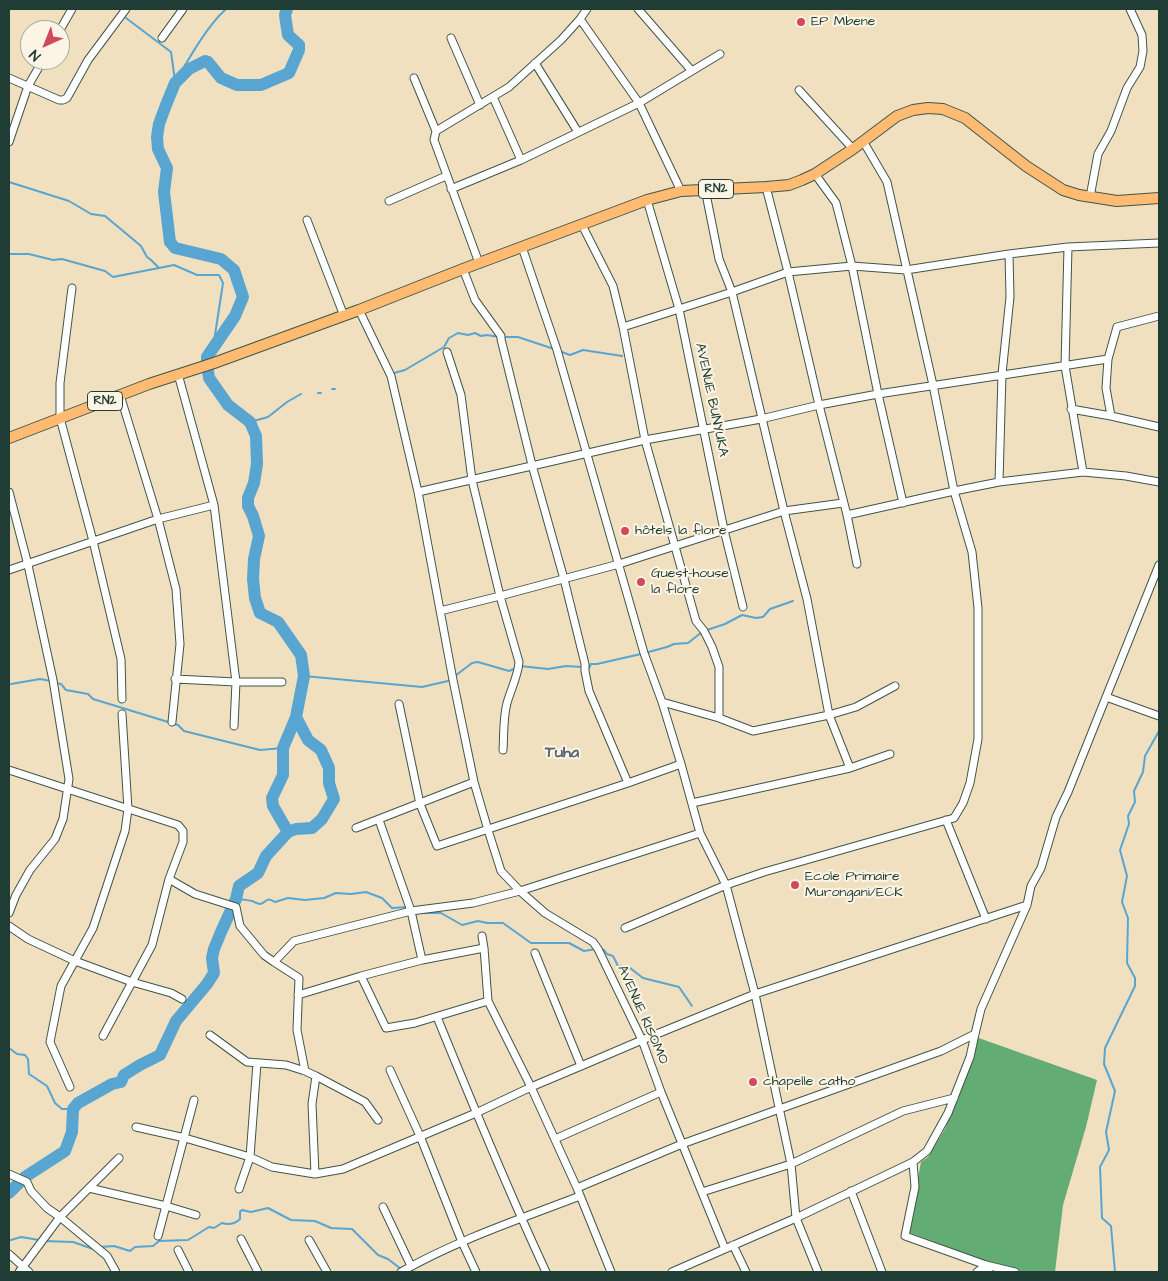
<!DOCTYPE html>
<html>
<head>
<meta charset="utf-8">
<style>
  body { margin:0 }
  #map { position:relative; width:1168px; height:1281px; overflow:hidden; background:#f0e0c0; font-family:"Architects Daughter",sans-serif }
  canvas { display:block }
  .frame { position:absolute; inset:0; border:10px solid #1f3d34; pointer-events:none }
  .north { position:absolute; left:20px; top:20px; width:50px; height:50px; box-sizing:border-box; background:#fcf5e5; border:1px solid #a4ab9e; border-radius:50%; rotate:224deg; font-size:14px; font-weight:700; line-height:20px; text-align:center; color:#1f3d34 }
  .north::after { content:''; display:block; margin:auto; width:18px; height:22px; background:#d1495b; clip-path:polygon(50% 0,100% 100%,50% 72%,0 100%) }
</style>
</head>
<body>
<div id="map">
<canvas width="1168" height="1281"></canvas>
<div class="frame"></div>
<div class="north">N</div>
</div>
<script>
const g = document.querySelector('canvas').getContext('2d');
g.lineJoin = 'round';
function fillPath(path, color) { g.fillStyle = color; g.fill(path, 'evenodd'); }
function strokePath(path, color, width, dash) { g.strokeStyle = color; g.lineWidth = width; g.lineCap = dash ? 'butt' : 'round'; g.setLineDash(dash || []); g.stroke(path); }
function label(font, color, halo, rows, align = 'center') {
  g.font = font + ' "Architects Daughter",sans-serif'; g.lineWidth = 4; g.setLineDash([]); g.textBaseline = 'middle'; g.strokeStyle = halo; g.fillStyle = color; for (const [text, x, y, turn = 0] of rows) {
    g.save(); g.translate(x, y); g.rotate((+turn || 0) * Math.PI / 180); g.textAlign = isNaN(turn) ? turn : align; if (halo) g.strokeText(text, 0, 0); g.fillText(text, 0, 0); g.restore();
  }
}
fillPath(new Path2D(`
  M973,1036L1097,1080L1086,1127L1063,1205L1055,1272H1014L908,1232L921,1162L928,1157L945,1129L960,1089L964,1063Z`), '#63ac73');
strokePath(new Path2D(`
  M126,18L171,52L175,81
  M175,83C188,60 206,27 226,9
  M9,182L69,201L91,214L105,216L141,246L147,257L151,260L159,268
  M9,254H29L53,260L62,259L105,271L113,277L174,265L197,275H219L223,283L213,348
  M503,337H518L554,349
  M559,351L570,355L583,350L622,356
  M394,373L405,370L444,347L449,338L458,333L468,335L475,333L481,336L487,335L499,337
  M332,389H335
  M318,393H321
  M250,422L268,417L287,402L301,394
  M707,630L725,624L742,615L756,618L763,617L770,609L793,601
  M645,653L667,647L674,644L688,643L702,632
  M520,666L548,669L566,666L582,667
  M587,668H589L591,664H597L641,654
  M304,676L422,687L448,681L451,679
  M455,676L472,663L478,662L509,671L516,668
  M55,683L61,684L66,690L88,694L93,699L178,725L184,731L260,750L283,748
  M11,684L40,679L51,681
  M236,899C241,899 247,900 252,901C255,902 257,904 260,904C268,902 265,896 275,902L288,898L305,900L324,898L336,893L351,894L366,892L382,898L392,908L408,907
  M420,913H441L462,925L478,921L487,923H503L531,943H569L584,951L596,949
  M601,949L604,950L607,954L613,956L618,966L630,968L643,978L679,987L692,1006
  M9,1048L17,1054L25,1055L28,1059L29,1074L47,1086L55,1103L62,1109H73
  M9,1240H11L21,1237L39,1240
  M44,1241L73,1242L93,1249
  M100,1247L114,1246L130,1251L135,1247L153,1246L159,1241L188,1240L209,1227L214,1228L222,1223C229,1225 235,1224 240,1219V1212L242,1210L251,1212L268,1208L291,1220L315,1221L331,1228L352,1229L378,1255L388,1259L401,1269
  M1115,1272L1111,1226L1102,1218L1100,1167L1109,1150L1106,1132L1115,1091L1104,1064L1105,1048L1135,986V978L1127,963L1128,918L1122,902L1127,876L1120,850L1129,824L1128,816L1135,802L1134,791L1143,772L1145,756L1159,731`), '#58a5d1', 2);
strokePath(new Path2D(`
  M288,832L273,806L272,798L283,775V748L296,717
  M9,1193L25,1177L65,1151L72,1132L73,1109L78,1103L112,1084L121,1082L124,1075L140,1065L160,1055L176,1021L207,984L214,973L212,958L214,949L221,932L236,899L239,886L258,873L266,856L288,832L296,829L312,828L322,819L334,799L329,783V768L321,750L308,740L296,717L304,676L301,655L278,622L260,613L255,598L253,579L254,559L259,536L253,516L248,506V498L254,483L257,464L256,436L250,422L228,405L209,378L207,364V357L235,316L243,297L234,270L221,259L175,248L170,242L164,192L167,168L158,149L157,137L159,124L166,105L175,83L189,69L205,61L208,62L221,78L237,85H261L289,73L299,50V45L288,35L285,15L287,9`), '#58a5d1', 12);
const minor = new Path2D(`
  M587,9L580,19L639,103L681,191
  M638,9L691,70
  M60,30L72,9
  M162,38L183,9
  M451,38L480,105
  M535,63L578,132
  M9,78L59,100H63L67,98L88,60L126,9
  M414,78L436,131
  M799,90L853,149
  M493,97L521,160
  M9,142L28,86L43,60
  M815,174L836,203L852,266L878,394L903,503
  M766,187L788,272L819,405L847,515L857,564
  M451,189L521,160L639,103L720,54
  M705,189L719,259L732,292L784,511L807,599L829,715L850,768
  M1090,197L1098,154L1111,131L1127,88L1140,67L1143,51L1142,35L1130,9
  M647,200L679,309L724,530L743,607
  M389,201L446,176
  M307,220L344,316
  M582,225L613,286L623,327L645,440L696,621L704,631L712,647L719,667V718
  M522,247L557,350L644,653L662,702L681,764L700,833L726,885L755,994L791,1164L796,1218L818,1272
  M1068,247L1065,366L1083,472
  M479,263L434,140L436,131L509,87L561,40L580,19
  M463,269L475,300L501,336V339L532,465L564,579L585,664V671L589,691L628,783
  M72,288L60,383V418L93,541L121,659L122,699
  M359,310L391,376L418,492L453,680L474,782L488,830L501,871L520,891L545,913L593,942L598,949L642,1040L661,1092L725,1249
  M623,327L732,292L788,272L852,266L906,270L1009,254L1068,247L1159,243
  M447,352L461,395L472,480L500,596L519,662C518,676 511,689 507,703C503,718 504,735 503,750
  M178,374L214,505L236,682L234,726
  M120,395L158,519L176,589L180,644L172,722
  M1071,409L1111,416L1159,427
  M1111,416L1106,388L1108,359L1117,327L1159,316
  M999,482L1002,374L1010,297L1009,254
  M9,492L28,565L53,680L69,779L63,819L55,839L30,870L16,895L9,913
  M418,492L645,440L761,419L819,405L878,394L1108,359
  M847,515L954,491L999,482L1083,472L1126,476L1159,482
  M9,570L158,519L214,505
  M440,611L500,596L619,564L784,511L843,503
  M175,679L236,682H282
  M1106,697L1159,716
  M662,702L719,718L753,731L829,715L856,707L895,686
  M399,704L420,804L437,846L628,783L681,764
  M9,770L178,825L183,831V842L169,879L152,945L103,1036
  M692,803L850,768L890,754
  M379,820L411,911L422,960
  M946,820L986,919
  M356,828L474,782
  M169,879L195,894L236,907L240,926L264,955L274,962L299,978L297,1030L305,1071
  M9,926L28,939L75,961L132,982L171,993L182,999
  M625,928L726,885L764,872L954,818L963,803L970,783L978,739V608L972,552L954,491L933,385L887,182L863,141
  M482,936L484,948L488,1001L531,1087L577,1188L611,1272
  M535,953L581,1066
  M274,962L294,941L411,911L473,903L520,891L700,833
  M361,976L386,1028L415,1023L488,1001
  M298,995L361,976L422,960L484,948
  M437,1017C472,1103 507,1188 546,1272
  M210,1035L247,1062L286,1065L305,1071L316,1076L365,1102L378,1120
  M390,1070L420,1136L462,1242L476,1272
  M70,1087L50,1042L61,986L93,928L125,831L128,809L122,714
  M136,1127L185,1138L250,1157L272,1167L315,1174L343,1169L476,1113L531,1087L581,1066L642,1040L755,994L1027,905
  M555,1139L661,1092
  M913,1162L915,1187L905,1236L986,1265L1015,1272
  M9,1174L27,1182L31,1191L47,1208L60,1217L107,1256L116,1272
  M315,1174L312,1104L316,1076
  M89,1188L166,1206L196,1215
  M577,1188L682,1144L941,1051L975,1034
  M239,1189L250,1157L257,1063
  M851,1191L882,1272
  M702,1192L791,1164L903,1111L954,1098
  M383,1207L411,1266
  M158,1236L194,1100
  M241,1239L258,1272
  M309,1240L327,1272
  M733,1245L746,1272
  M178,1250L189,1272
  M9,1254L29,1272
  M19,1272L60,1217L119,1158
  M401,1272C457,1240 520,1219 580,1196
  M672,1272L796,1218L913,1162L927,1151L948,1113L970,1057L975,1034L981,1009L1027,905L1031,886L1041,868L1056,817L1068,792L1159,565
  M977,1272L986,1265L989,1272`);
const highway = new Path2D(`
  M9,438L149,384L214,363L359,310L463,269L647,200L681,191L766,187L789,185L802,180L815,174L853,149L897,116L913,110L928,108L943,109L965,118L1026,166L1063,190L1079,195L1117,201L1159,198`);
strokePath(minor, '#3e5549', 9);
strokePath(highway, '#3e5549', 12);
strokePath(minor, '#fff', 7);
strokePath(highway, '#ffbb71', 10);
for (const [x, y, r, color] of [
  [801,22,5,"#d1495b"],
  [625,531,5,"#d1495b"],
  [641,582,5,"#d1495b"],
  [795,885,5,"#d1495b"],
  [753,1082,5,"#d1495b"]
]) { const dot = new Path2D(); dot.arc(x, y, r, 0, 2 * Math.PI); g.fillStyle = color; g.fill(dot); strokePath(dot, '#fcf5e5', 2); }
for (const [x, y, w] of [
  [716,189,35],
  [105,401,35]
]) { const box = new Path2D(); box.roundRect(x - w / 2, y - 9.5, w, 19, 4); g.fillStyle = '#fcf5e5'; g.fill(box); strokePath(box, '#1f3d34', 1); }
label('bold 12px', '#1f3d34', null, [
  ["RN2",716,189],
  ["RN2",105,401]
]);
label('14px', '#1f3d34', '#fcf5e5', [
  ["EP Mbene",811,22],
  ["hôtels la flore",635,531],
  ["Guest-house",651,574],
  ["la flore",651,590],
  ["Ecole Primaire",805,877],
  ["Murongani/ECK",805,893],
  ["chapelle catho",763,1082]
], 'left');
label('14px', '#1f3d34', '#fcf5e5', [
  ["AVENUE BUNYUKA",711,400,78],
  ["AVENUE KISOMO",642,1015,66]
]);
label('bold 16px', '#566472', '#fcf5e5', [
  ["Tuha",562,754]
]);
</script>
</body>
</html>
